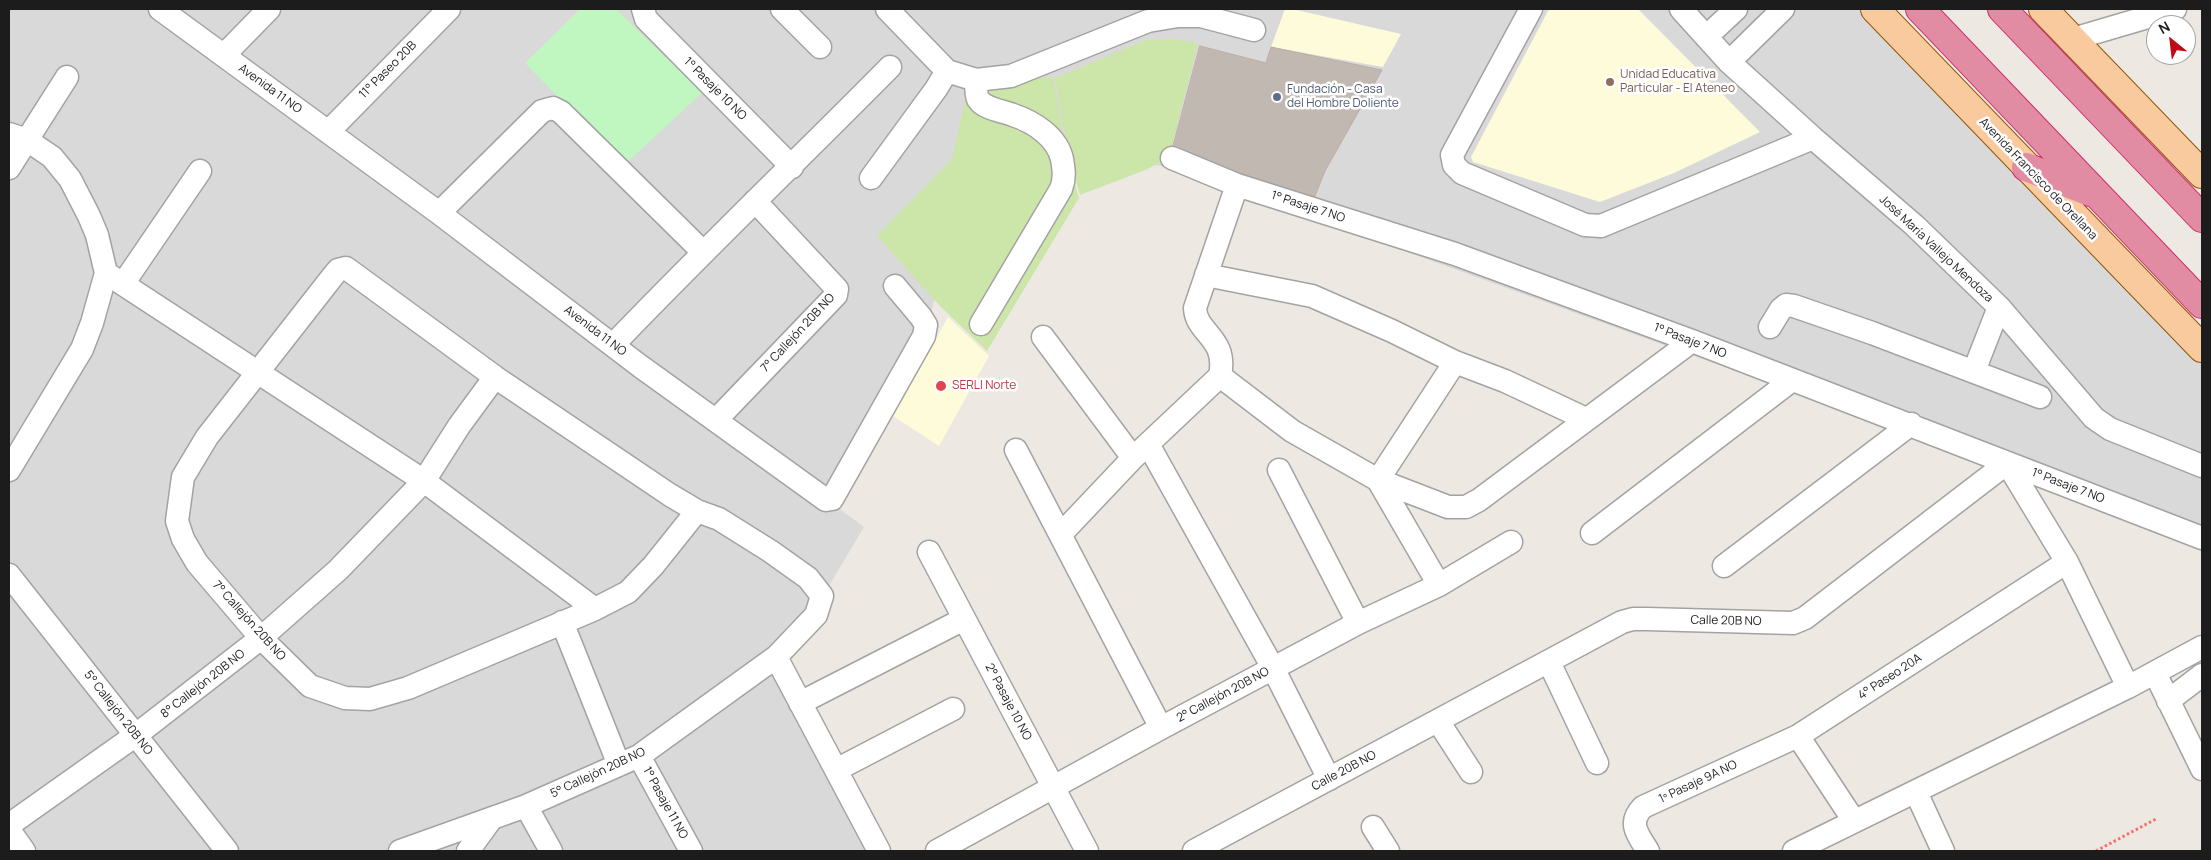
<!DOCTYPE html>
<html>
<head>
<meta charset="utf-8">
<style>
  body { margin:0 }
  #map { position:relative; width:2211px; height:860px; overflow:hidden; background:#ede9e2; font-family:Manrope,sans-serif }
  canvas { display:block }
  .frame { position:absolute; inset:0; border:10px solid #1c1c1c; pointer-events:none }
  .north { position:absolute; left:2146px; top:15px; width:50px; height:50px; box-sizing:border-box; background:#fff; border:1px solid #a4a4a4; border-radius:50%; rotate:331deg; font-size:14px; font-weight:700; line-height:20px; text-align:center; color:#1c1c1c }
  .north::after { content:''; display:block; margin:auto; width:18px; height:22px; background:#c10816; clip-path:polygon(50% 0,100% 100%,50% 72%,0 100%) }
</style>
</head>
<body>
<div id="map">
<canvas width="2211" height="860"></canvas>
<div class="frame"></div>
<div class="north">N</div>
</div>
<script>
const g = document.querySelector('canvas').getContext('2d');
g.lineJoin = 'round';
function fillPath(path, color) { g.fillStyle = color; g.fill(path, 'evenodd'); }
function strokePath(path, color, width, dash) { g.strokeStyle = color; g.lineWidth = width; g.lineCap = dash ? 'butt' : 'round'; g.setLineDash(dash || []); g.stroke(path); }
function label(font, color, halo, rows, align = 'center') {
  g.font = font + ' Manrope,sans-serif'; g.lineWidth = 5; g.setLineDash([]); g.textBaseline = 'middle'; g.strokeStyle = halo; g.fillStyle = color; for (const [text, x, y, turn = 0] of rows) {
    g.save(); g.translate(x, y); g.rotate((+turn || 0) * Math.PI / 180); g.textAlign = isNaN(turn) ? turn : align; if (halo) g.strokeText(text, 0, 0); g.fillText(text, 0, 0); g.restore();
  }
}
fillPath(new Path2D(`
  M9,9H1874L2202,351V540L1178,169L1101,156L940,274L930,320L825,498L864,527L823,596L776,658L876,851H9Z`), '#dad9d9');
fillPath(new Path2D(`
  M1285,9H1292L1401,34L1383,67L1271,47Z
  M1549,9H1638L1760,132L1674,173L1600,202L1473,162L1471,157Z
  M948,317L989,356L939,446L893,416Z`), '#fefbdb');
fillPath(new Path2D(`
  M1173,39L1198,43L1169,157L1148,169L1080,195L1068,155L1055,78L1146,40Z
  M1053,77L1066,154L1079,198L987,351L940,306L877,236L952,159L966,95L988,92L1028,79Z`), '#cce6a9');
fillPath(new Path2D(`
  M580,9H616L702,93L624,165L525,63Z`), '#c0f7c0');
const building = new Path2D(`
  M1200,46L1266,63L1271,47L1382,70L1325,171L1313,201L1171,155Z`);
fillPath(building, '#c2b8b2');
strokePath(building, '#beaea5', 1);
const minor = new Path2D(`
  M160,9L439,213L640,366L826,500L832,499L924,336L926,325L921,317L895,286
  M643,9L646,19L792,167
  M782,9L820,47
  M887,9L947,71L976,80L1011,76L1148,21L1178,16H1201L1254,30
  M1531,9L1452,155L1454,165L1462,173L1585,225L1601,226L1813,138
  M1681,9L1729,62L1813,138L1914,225L1999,307L2094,418L2110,429L2202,466
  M1706,37L1736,9
  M2073,39L2175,9
  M224,55L269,9
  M1729,62L1783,9
  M976,80C976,86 976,95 978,99C984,109 1003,111 1013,115C1034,122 1057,137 1062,159C1064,171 1065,178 1061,189L981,324
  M328,132L449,9
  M9,134L27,140L52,157L70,179L89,216L97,235L106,273L92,323L82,349L9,470
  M1172,158L1237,185L1455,254L1692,341L2202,538
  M9,168L67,77
  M871,178L936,89L947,71
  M439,213L542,111L553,108L561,112L703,252
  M106,273L424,481L595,609
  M1206,275L1312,296L1392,331L1455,362L1505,381L1586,419
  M123,284L200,171
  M1770,327L1781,309L1786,305L1794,306L1872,333L2040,397
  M1043,337L1133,458
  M613,345C704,250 798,160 890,67
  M1974,371L1999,307
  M1220,376C1228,337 1196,334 1195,308L1237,185
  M716,420L836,295L837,289L755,201
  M1148,444L1273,668L1329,779
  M1016,450L1161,728
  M1279,470L1358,623
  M1592,533L1792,380
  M1061,534L1133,458L1220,376L1292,431L1378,480L1448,507H1466L1479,500L1692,341
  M929,552L1087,851
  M1724,566L1911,424
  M9,575L227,851
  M1439,585L1378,480L1455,362
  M562,622L619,765
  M776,657L879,851
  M1549,662L1597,763
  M2155,673L2202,769
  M2168,701L2202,675
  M800,703L964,619
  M1438,721L1471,772
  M639,756L691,851
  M836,770L953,709
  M1916,792L1943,851
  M526,806L551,851
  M1854,821L1798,736L2067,562
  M9,825L136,735L261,638L338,570L424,481L459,426L495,377
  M1373,827L1388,851
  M9,830L24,851
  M400,851L526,806L639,756L776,657L816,615L822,596L808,578L770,551L719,519L697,511L670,495L495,377L346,268L338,270L333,276L207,437L183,477L177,521L183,539L197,563L261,638L310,686L345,698L370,699L408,688L595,609L628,592L653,566L697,511
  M468,851L492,818
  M937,851L1161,728L1358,623L1439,585L1511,542
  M1194,851L1622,622L1633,619H1647L1793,623L1805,618L2007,463L2067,562L2128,687
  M1648,851C1638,835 1627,823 1643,807L1798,736
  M1794,851L2128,687L2202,647`);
const major = new Path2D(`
  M1875,9L2202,348
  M2043,9L2202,174`);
const highway = new Path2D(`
  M1920,9L2202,304
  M2002,9L2202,218
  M2026,167L2090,192`);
strokePath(minor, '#a3a3a3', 25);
strokePath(major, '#8f5706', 30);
strokePath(highway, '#d02a6f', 30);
strokePath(new Path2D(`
  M2096,851L2156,819`), '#f4716d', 3, [2.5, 2.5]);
strokePath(minor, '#fff', 22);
strokePath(major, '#f8ca9d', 28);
strokePath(highway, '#e28ca3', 28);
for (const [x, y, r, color] of [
  [1610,82,5,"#8d6e63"],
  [1277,97,5,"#5c6f8a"],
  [941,386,6,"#e0444e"]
]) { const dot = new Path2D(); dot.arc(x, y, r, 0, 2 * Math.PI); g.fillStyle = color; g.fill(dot); strokePath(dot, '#fff', 2); }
label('12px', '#1c1c1c', '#fff', [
  ["11° Paseo 20B",388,70,-45],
  ["Avenida 11 NO",270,89,36],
  ["1° Pasaje 10 NO",715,89,45],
  ["Avenida Francisco de Orellana",2038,179,46],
  ["1° Pasaje 7 NO",1308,207,18],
  ["José María Vallejo Mendoza",1936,249,43],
  ["Avenida 11 NO",595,331,37],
  ["7° Callejón 20B NO",798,333,-47],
  ["1° Pasaje 7 NO",1690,341,21],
  ["1° Pasaje 7 NO",2068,486,21],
  ["7° Callejón 20B NO",249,621,48],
  ["Calle 20B NO",1726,621,1],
  ["4° Paseo 20A",1890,677,-33],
  ["8° Callejón 20B NO",203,684,-38],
  ["2° Callejón 20B NO",1223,695,-28],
  ["2° Pasaje 10 NO",1008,702,62],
  ["5° Callejón 20B NO",118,713,52],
  ["Calle 20B NO",1344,771,-28],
  ["5° Callejón 20B NO",598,773,-25],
  ["1º Pasaje 9A NO",1698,782,-25],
  ["1° Pasaje 11 NO",665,803,61]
]);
label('12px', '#785e54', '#fff', [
  ["Unidad Educativa",1620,75],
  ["Particular - El Ateneo",1620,89]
], 'left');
label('12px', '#4e5e75', '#fff', [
  ["Fundación - Casa",1287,90],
  ["del Hombre Doliente",1287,104]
], 'left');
label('12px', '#be3a42', '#fff', [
  ["SERLI Norte",952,386]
], 'left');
</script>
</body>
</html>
